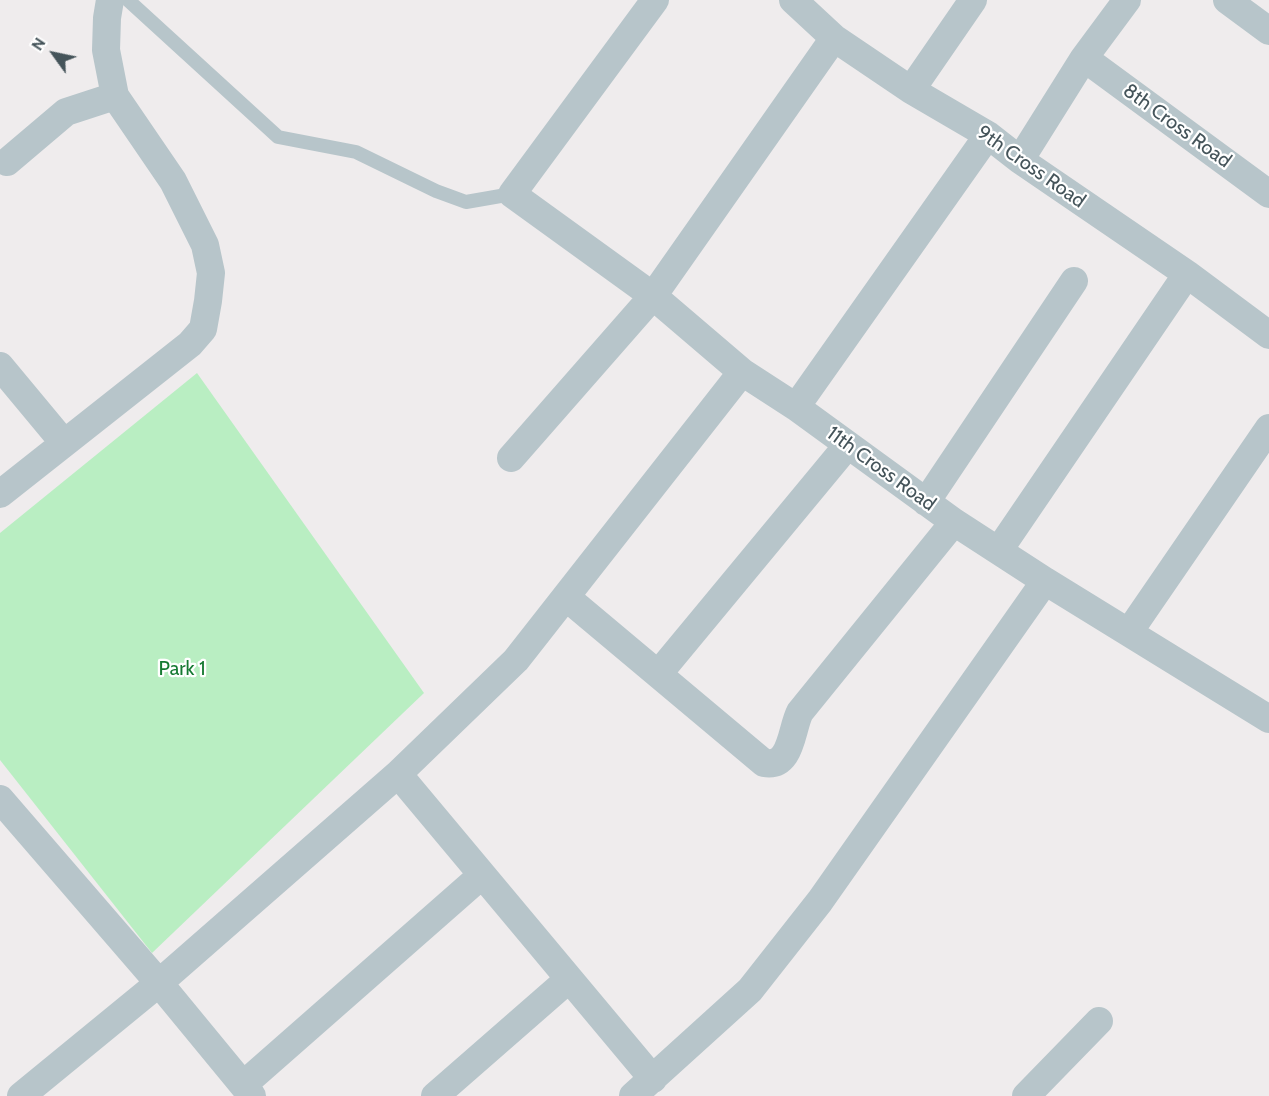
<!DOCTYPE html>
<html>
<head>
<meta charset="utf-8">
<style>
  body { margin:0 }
  #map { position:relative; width:1269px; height:1096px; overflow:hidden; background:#efeced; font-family:Cabin,sans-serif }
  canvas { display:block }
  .north { position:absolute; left:24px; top:24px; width:60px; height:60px; -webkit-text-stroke:4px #fff; paint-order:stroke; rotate:303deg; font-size:16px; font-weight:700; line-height:24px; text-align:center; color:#45545a }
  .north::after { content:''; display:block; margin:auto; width:21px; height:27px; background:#45545a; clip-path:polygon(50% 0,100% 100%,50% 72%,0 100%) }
</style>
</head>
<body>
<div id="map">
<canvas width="1269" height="1096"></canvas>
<div class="north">N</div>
</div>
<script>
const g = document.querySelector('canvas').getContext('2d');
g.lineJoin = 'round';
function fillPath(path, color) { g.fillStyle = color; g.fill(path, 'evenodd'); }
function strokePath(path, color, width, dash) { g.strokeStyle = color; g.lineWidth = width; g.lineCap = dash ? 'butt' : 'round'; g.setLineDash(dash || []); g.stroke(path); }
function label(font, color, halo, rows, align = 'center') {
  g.font = font + ' Cabin,sans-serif'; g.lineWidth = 4.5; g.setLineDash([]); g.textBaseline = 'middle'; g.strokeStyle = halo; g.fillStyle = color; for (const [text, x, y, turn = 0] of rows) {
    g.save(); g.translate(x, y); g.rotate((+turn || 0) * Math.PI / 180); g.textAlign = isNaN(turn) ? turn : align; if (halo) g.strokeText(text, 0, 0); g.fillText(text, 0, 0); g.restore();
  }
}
fillPath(new Path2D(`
  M197,373L424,693L152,953L0,760V533Z`), '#b9eec2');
strokePath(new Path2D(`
  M128,0L278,137L356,152L436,191L466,202L512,194`), '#b7c5ca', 14);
strokePath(new Path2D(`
  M655,0L512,194L653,296L742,372L796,407L954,522L1045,581L1269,719
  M793,0L834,38L911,90L988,135L1020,160L1187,274L1269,335
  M1227,0L1269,31
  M1084,58L1269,194
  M911,90L973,0
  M1020,160L1084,58L1127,0
  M7,162L66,112L115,96
  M0,366L64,443
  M796,407L988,135
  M511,458L653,296L834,38
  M0,494L190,344L203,329L208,301L211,273L205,245L173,181L115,96L106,50L107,18L110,0
  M926,502L1074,281
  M999,550L1187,274
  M566,597L764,763C792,768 791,729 800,712L954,522
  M1129,632L1269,428
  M659,673L847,446
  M398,774L653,1079
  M0,799L159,983L252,1096
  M243,1085L482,875
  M21,1096L159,983L398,774L516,660L742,372
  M435,1096L569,979
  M633,1096L750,990L820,901L1045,581
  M1026,1096L1099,1021`), '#b7c5ca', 28);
label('20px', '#45545a', '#fff', [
  ["8th Cross Road",1177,126,36],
  ["9th Cross Road",1031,167,35],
  ["11th Cross Road",881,469,36]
]);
label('20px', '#167a32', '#fff', [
  ["Park 1",182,669]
]);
</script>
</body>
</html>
